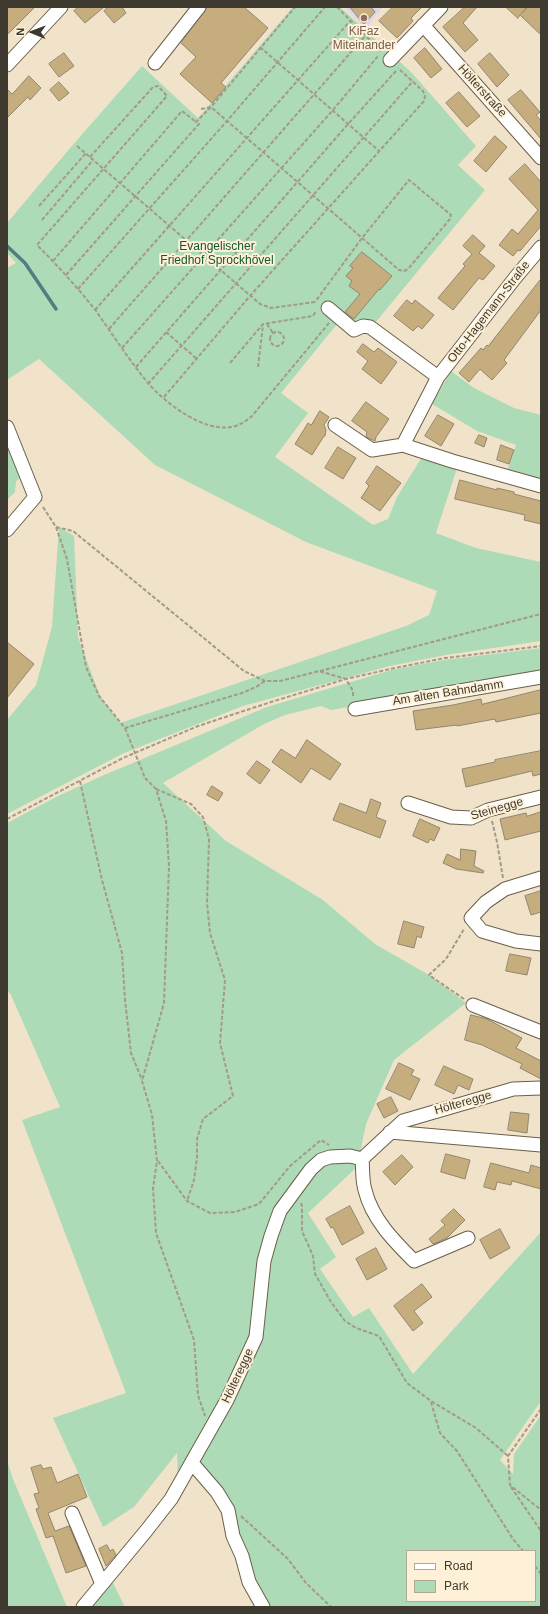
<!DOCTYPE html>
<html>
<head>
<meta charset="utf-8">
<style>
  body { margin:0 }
  #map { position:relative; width:548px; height:1614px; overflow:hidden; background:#f0e3ca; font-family:Arial,sans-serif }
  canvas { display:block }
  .frame { position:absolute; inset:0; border:8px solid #3f3a30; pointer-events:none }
  .legend { position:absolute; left:406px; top:1550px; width:130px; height:52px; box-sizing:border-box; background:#fef1d7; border:1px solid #b2a894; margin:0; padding:5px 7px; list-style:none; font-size:12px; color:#3f3a30 }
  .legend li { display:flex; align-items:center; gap:8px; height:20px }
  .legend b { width:20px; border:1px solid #b2a894 }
  .north { position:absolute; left:12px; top:12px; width:40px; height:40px; -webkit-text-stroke:3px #fef1d7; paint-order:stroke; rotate:271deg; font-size:11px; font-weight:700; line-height:16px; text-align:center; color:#3f3a30 }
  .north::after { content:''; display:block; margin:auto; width:14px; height:18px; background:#3f3a30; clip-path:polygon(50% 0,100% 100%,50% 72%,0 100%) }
</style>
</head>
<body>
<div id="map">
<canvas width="548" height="1614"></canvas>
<div class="frame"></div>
<ul class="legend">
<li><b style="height:5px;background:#fff"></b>Road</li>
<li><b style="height:11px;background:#addbb7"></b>Park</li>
</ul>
<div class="north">N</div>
</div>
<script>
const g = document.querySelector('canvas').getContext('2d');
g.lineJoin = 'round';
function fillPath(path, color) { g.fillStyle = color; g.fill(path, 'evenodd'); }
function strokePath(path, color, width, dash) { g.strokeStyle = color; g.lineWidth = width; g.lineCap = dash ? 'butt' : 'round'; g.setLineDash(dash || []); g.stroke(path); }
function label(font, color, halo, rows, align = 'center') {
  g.font = font + ' Arial,sans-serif'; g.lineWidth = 4; g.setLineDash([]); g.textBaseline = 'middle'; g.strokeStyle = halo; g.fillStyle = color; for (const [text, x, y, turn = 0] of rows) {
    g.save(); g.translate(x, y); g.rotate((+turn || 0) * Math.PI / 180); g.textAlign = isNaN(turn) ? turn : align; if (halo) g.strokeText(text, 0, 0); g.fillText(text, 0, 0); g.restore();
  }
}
fillPath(new Path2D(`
  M344,7H383L365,29Z`), '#e0d6eb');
fillPath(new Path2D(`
  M293,7H340L412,73L476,146L458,165L485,190L375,323H355L342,318L281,393L308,413L275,457L373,525L388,519L397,497L422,457L458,465L436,533L476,548L541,562V641L446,655L390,666L243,706L122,754L7,814V720L36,685L52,627L59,527L74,536L78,637L100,696L120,723L406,626L429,615L437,591L306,542L155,465L39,359L7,380V268L16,263L7,253V223L71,147L142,66L198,118Z
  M451,371L474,388L514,408L541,415V480L507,471L516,445L477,431L432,404Z
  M7,440L22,477L16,481L15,492L7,500Z
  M541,648V674L331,710L321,706L285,715L264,724L163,783L226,841L323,900L375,944L429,975L466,1003L394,1060L366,1124L357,1167L308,1213L336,1257L320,1269L353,1317L369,1308L413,1374L541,1232V1401L500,1460L513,1474L514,1454L541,1415V1607H268L197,1460L178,1481L177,1453L134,1507L103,1527L53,1418L126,1393L22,1120L60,1107L11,995L7,990V823L58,796L104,775L267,707L391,670L444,660ZM407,1551H535V1601H407Z
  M7,1460L13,1479L67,1607H7Z
  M112,1581L125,1607H90Z`), '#addbb7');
strokePath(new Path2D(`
  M7,246L25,263L56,309`), '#517d83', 3.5);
const building = new Path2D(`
  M7,7H35L7,35Z
  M79,7H104L85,23L74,11Z
  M109,7H122L126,13L114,23L104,11Z
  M208,7H244L268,28L221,83L226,87L212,103L180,74L196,57L181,43Z
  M350,7H371L375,12L364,24Z
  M393,7H422L411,18L413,21L397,38L379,21Z
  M465,7H477L463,23L478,40L465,52L443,27Z
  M506,7H527L521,14L528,7H541V35L520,15L518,18Z
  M425,48L442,69L431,78L414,58Z
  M64,53L74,66L59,77L49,64Z
  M490,53L509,75L497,87L478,64Z
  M29,76L41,88L30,100L28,97L7,118V89L12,94Z
  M59,82L69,93L59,101L50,90Z
  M521,90L540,112L536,115L541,121V139L508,100Z
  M459,92L480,116L467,127L446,103Z
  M495,136L507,147L486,172L474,161Z
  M525,164L541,182V226L520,251L518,250L513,256L499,245L512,229L518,234L538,210L509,179Z
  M473,235L485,246L479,253L495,266L483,280L479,278L453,310L438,298L465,266L463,264L472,254L463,246Z
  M362,252L392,276L380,290L379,289L354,319L345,312L360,294L349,286L352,281L346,276L353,268L350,266Z
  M541,279V310L504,360L507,363L492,380L480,369L469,382L459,373L481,348L483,350L487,345L488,346Z
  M407,300L412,304L415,300L434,315L422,329L418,326L413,331L394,316Z
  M363,344L374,352L378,348L397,362L381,384L362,369L368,361L357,352Z
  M366,402L389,419L376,437L375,441L366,437L367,432L352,421Z
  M320,411L329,417L324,425L326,430L325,436H324L312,455L295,444L308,423L311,425Z
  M438,415L454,424L441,446L425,436Z
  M479,435L487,438L484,447L475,443Z
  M501,445L514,450L509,464L497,460Z
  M338,447L356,458L343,479L325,468Z
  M377,466L401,483L380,511L361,498L369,486L366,483Z
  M460,480L497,490V488L514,492V494L541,501V524L524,520L525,515L455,499Z
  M7,642L34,664L7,698Z
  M541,690V713L496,722L495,719L457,726V725L416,730L413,711L453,705L481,699L482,704Z
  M307,740L341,764L330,780L311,768L301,783L272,762L281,749L295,758Z
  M541,751V774L533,776L532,771L466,787L462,769L495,762V760Z
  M257,761L270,770L260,784L247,774Z
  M212,786L223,793L218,801L207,795Z
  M371,799L381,803L376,817L386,821L380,838L333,820L340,803L366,813Z
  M541,812V831L505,840L500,819L526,813L527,816Z
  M420,819L440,828L434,841L430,839L428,843L413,836Z
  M461,849L476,851L474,866L484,871L483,873L456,869L443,863L447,854L460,860Z
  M541,891V912L531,915L525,896Z
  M404,921L424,927L421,938L417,936L414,948L398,944Z
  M510,954L531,958L527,975L506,971Z
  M471,1015L487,1019L522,1038L516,1048L541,1061V1079L520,1068L522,1064L482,1045L465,1040Z
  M399,1063L414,1070L411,1075L420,1079L410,1100L386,1089Z
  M444,1066L473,1079L469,1090L458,1085L454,1094L435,1085Z
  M391,1097L398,1111L384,1118L377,1104Z
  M511,1112L529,1114L527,1133L508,1130Z
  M446,1154L470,1160L465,1179L441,1172Z
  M402,1155L413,1167L395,1185L383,1172Z
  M491,1163L529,1173L531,1165L541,1168V1189L512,1181L511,1185L497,1182L495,1190L484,1187Z
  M350,1206L364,1233L342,1245L333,1227L331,1228L326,1219Z
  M454,1209L465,1220L447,1238L433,1244L429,1239L445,1225L441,1221Z
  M500,1229L510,1248L490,1259L480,1240Z
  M376,1248L387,1269L367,1280L356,1259Z
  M422,1284L432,1297L414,1311L423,1323L413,1331L394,1306Z
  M41,1465L43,1469L51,1467L57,1483L78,1474L87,1497L48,1513L55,1531L69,1526L86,1566L66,1573L53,1536L46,1538L36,1509L39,1508L34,1494L39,1493L31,1468Z
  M107,1545L110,1551L113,1549L116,1555L106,1566L99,1549Z`);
fillPath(building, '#c5ad7e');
strokePath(building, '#92866f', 1);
const minor = new Path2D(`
  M423,25L541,158
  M390,60L441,7
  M155,63L199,7
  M7,65L61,7
  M328,308L354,330L363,326L370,327L438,377
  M335,425L372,450L403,445L452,461L541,486
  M7,427L35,497L7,530
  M403,445L438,377L515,278L541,247
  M355,709L541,677
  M408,803L451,817L471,818L488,810L541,797
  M541,878L505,889L486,902L471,918L482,931L516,941L541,944
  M473,1005L541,1032
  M390,1132L541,1145
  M362,1159C363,1169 362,1181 365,1190C372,1219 394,1241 414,1261L468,1238
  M192,1463L217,1492L228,1510L233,1536L242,1556L249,1582L263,1607
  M72,1513L102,1584
  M83,1607L146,1531L171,1499L227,1400L256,1337L264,1261L271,1236L280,1211L311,1169L321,1160L330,1157L350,1156L362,1159L403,1121L513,1089L541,1088`);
strokePath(minor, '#6b5f49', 15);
strokePath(new Path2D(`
  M337,7L381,51
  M260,47L379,151
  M201,109L211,107L399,270L404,271L408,269L450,219L451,215L409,180L362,238L315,302
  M77,146L260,304L271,308L315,302
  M90,157L153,87L158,86L167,96L37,245C58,266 78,288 96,311C113,335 129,360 148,383C165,403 203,432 231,427C239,426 246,421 252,416L329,323
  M39,206L86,153
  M42,220L93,160
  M53,261L182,111L196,122
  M66,275L199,124L196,122L211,107L295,7
  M78,289L227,121L325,7
  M95,310L351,20
  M267,324L273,333
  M109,329L366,35
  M270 339a7 7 0 1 1 14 0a7 7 0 1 1-14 0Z
  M166,332L197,359
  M122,348L333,110L378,56
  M230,363L263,324L313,316L316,311
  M136,367L349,123L396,71
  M258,367L263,325
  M148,384L413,81
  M164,397L250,296L424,101L425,96L423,91L398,68
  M43,507L56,527L67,559L86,667L99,696L125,728L242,693L256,687L265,681
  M56,527L73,531L244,671L265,681H280L319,671L346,679L353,691V697
  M320,671L541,614
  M145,778L156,789L166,821L169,866L164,1003L142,1081L152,1115L157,1161L153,1188L156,1233L194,1340L198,1395L205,1416
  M80,781L102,880L122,953L125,1000L131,1053L142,1080
  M156,789L191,804L203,817L209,839L207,903L210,933L225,980L220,1043L233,1096L203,1119L197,1139V1158L194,1180L187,1201
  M7,819L123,758L198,726L271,702L346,679L390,669L445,658L541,646
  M492,821L497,842L503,878
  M464,999L429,975L446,959L464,929
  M158,1161L187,1201L210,1213L235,1212L259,1204L290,1166L321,1140L329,1145
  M301,1203L302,1206V1231L313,1256L315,1274L331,1302L345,1321L356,1328L379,1336L407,1383L431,1401L476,1428L508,1456
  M431,1402L440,1433L457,1451L513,1539L523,1551
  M541,1409L508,1456L510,1485L541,1510
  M511,1487L541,1531
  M241,1516L288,1559L306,1583L331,1607
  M535,1566L541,1574`), '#a49a88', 2, [4, 2]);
strokePath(minor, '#fff', 13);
strokePath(new Path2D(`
  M125,728L145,778`), '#a49a88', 2, [4, 2]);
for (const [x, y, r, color] of [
  [364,18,4,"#8d6e63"]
]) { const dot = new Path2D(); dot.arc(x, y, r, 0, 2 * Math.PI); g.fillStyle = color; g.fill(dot); strokePath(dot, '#fef1d7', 1.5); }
label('12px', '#785e54', '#fef1d7', [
  ["KiFaz",364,32],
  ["Miteinander",364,46]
]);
label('12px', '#3f3a30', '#fef1d7', [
  ["Hölterstraße",482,91,48],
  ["Otto-Hagemann-Straße",489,312,-52],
  ["Am alten Bahndamm",448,693,-9],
  ["Steinegge",497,809,-16],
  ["Hölteregge",463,1103,-16],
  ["Hölteregge",238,1376,-65]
]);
label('12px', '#11582d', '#fef1d7', [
  ["Evangelischer",217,247],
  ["Friedhof Sprockhövel",217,261]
]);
</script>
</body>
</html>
